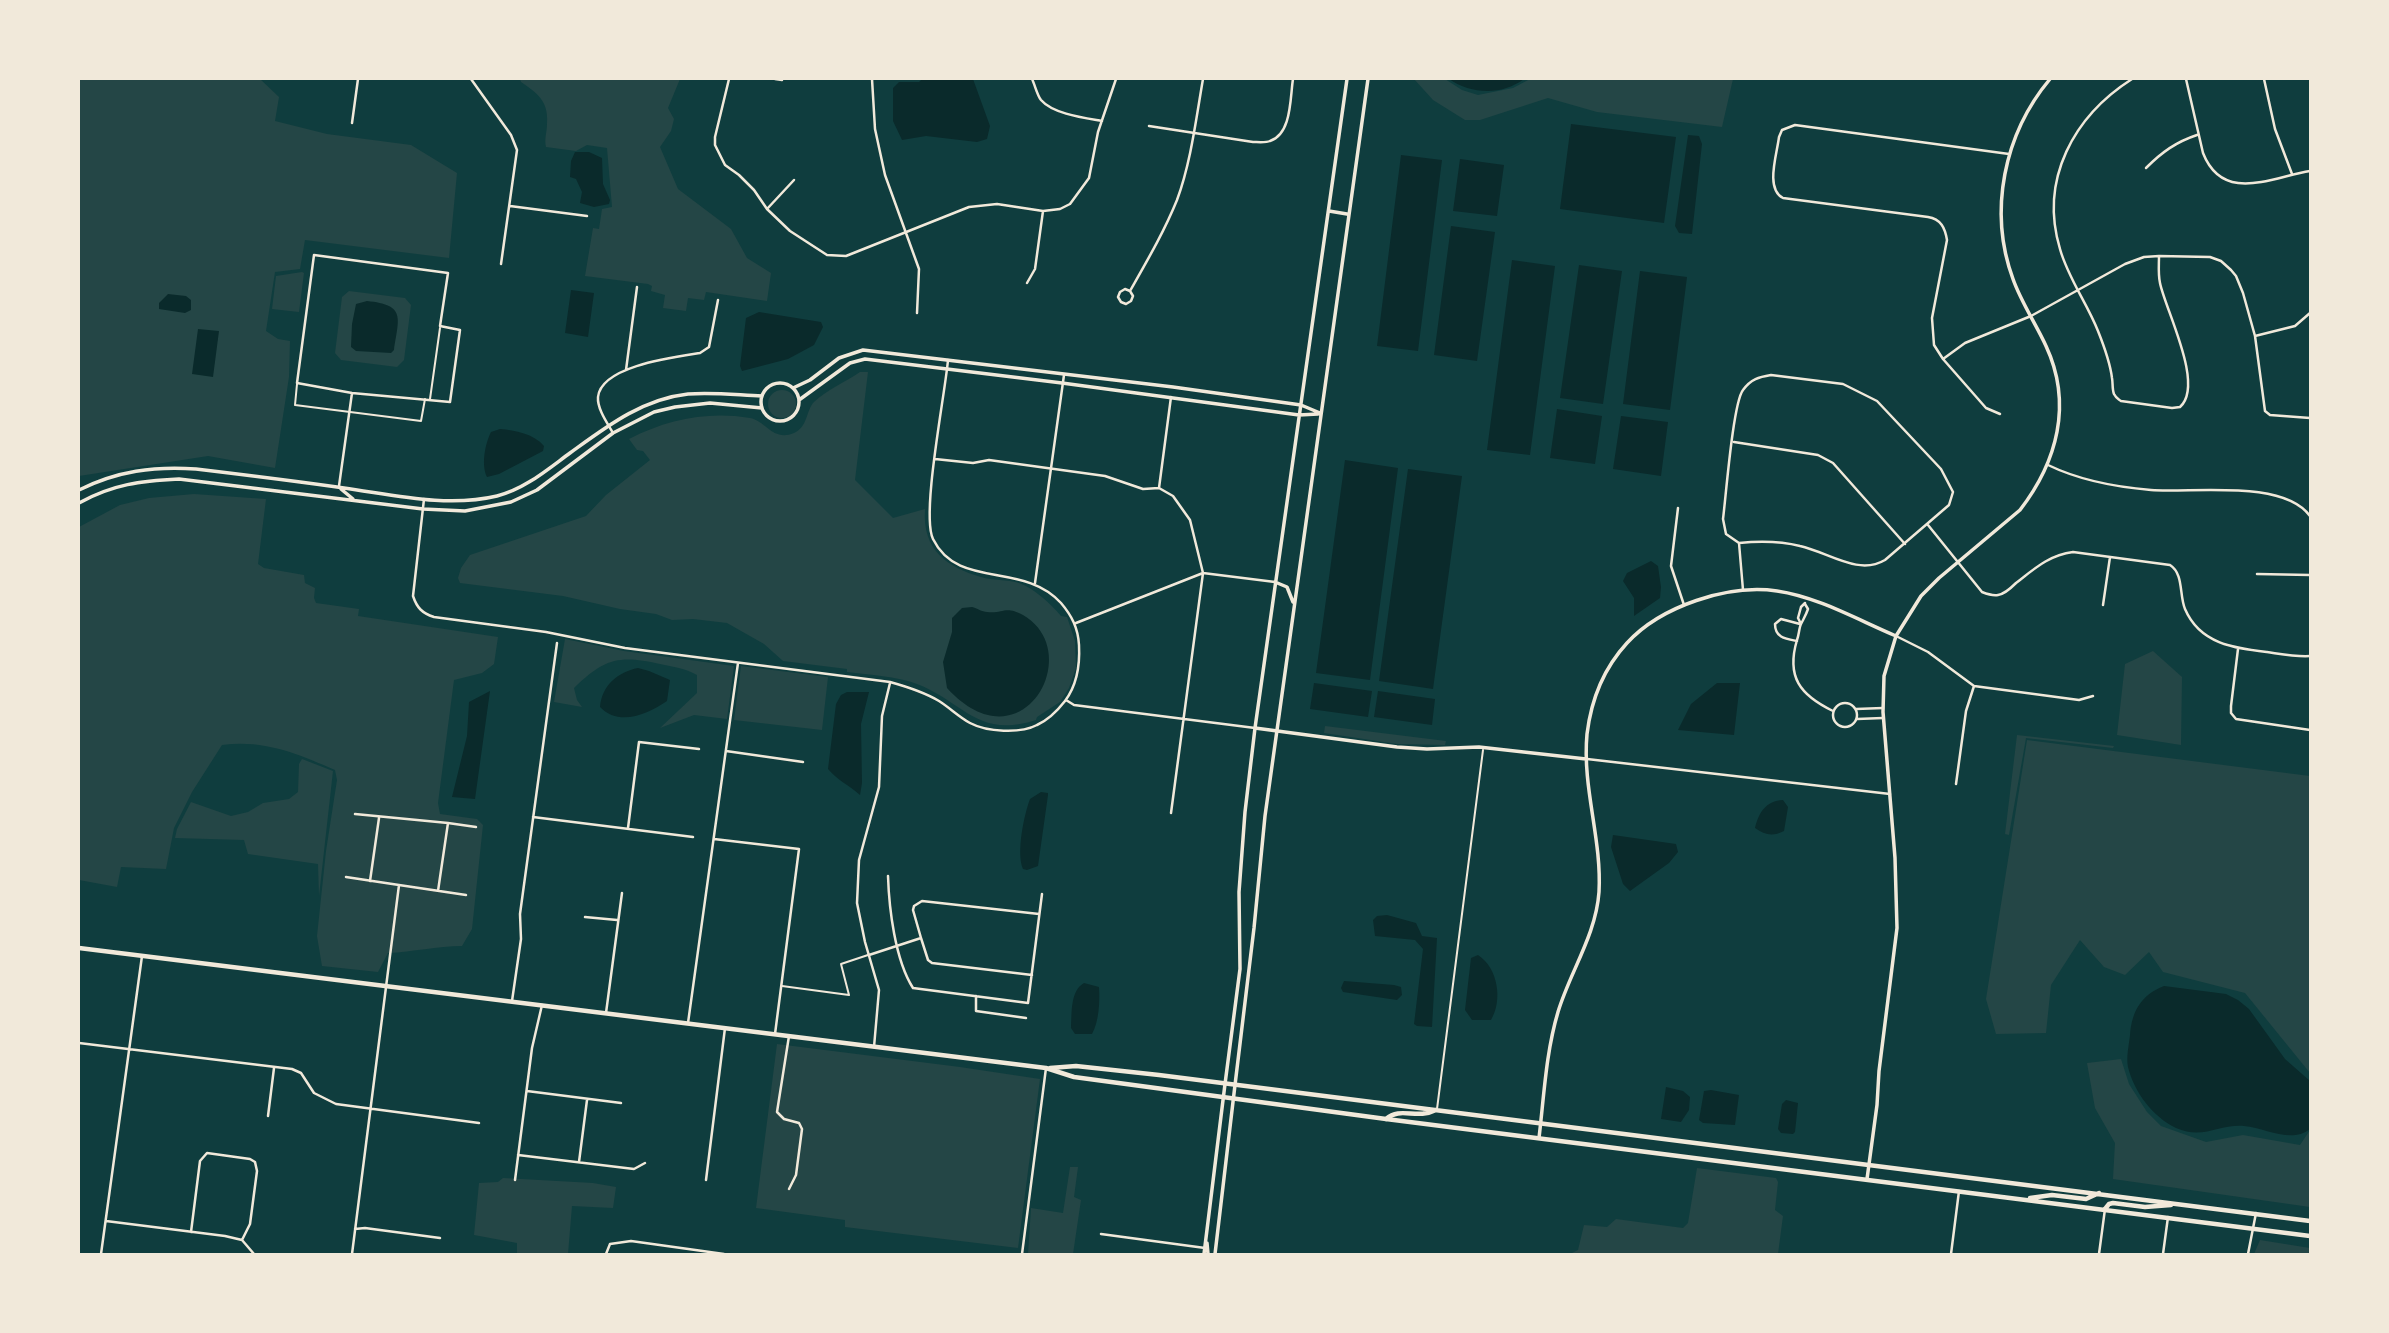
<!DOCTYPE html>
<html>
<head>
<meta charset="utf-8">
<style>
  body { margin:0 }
  #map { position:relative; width:2389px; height:1333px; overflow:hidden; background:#0f3d3e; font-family:"IBM Plex Serif",serif }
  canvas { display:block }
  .frame { position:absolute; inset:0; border:80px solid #f1e9da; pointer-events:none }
</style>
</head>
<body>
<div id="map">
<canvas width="2389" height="1333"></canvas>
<div class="frame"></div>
</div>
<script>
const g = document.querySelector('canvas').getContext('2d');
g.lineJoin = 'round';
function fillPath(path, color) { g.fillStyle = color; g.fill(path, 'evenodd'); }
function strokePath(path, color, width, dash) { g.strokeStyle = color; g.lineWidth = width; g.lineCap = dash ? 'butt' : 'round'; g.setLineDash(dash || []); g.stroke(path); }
fillPath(new Path2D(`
  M79,79H260L279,97L275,121L327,134L411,145L457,173L449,258L305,240L300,269L275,272L266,331L278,339L290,341L289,377L275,468L208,456L79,476Z
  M520,79H680L668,108L674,119L671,131L660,147L678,189L731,229L747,258L771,273L767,301L706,292L704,300L688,298L686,311L663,308L665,295L651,291L652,286L648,284L585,276L593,228L599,229L602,209L612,207L607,148L587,145L576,151L546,147C544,139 547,132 547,124C549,101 537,93 521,82Z
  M1414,79H1445L1462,90L1478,95L1513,88L1530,79H1733L1722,127L1597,112L1548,98L1480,120H1465L1433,100Z
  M302,272L304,273L299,312L272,309L276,276Z
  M349,291L405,298L411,305L404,360L397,367L341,360L335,353L342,297Z
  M860,372H868L855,480L893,518L925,509C922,550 947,567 981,577C993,581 1007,579 1019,583C1035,589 1050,603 1061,616L1067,617L1075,641L1076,668L1069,688L1060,702L1037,717L1036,720C977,739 964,702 917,684C896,676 870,675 847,672V669L783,661L764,644L727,623L693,619L672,620L656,614L620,609L563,596L460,583L458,578L461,568L470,555L586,516L606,495L650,460L643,451L637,450L629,439C668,419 708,411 750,418C766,421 773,442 794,433C808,427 806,410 814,402C825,391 847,381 860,372Z
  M768 404a14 14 0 1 1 28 0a14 14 0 1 1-28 0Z
  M194,494L266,499L258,564L264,568L304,575L305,583L315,588L314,598L316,603L359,609L358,616L498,637L494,664L482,673L454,680L438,803L440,814L477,819L483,825L472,929L462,946C437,946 413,952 388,953L378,972L322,966L317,936L326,851L337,780L335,770C299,754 263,739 222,745L192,792L174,828L166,869L121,867L117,887L79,880V527L120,505L149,498Z
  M565,639L624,651L734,666L727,719L694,715L660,728L697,693V675C685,668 673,667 660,664C619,655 605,658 574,688L577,700L582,707L554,702Z
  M2153,651L2182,677L2181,745L2117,735L2125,664Z
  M741,666L828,677L822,730L734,720Z
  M1325,726L1446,741L1445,745L1397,744L1324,733Z
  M2017,735L2114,746L2113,748L2026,738L2009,835L2005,834Z
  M2027,740L2310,776V1073L2245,993L2163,972L2149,952L2125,975L2104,967L2080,940L2051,985L2046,1033L1996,1034L1986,999Z
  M302,759L333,771L319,896L318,864L248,854L244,840L175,838L177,829L191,802L231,816L248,812L263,803L289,799L298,792L299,764Z
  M777,1044L960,1067L1040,1079L1018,1248L845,1227V1220L756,1208Z
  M2121,1059L2129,1084L2147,1112L2161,1126L2206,1142L2243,1135L2300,1145L2310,1130V1207L2113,1179L2115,1143L2095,1108L2087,1063Z
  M1070,1167H1078L1074,1197L1081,1200L1073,1254H1028L1031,1208L1063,1213Z
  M1697,1168L1776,1178L1778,1182L1775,1210L1783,1216L1778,1254H1570L1578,1250L1584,1225L1607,1227L1616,1219L1683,1228L1688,1223Z
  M503,1178L593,1183L616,1187L613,1208L572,1206L568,1254H517V1243L474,1235L479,1183L498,1182Z
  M2260,1240L2310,1248V1254H2254Z`), '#244646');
fillPath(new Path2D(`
  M922,79H973L990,126L987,139L977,142L926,136L902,140L893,121V88L899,82H919Z
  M1449,79H1524C1501,96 1471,94 1449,79Z
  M1571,124L1676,137L1664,223L1560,209Z
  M1688,135L1699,136L1702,144L1692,234L1679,233L1675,226Z
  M575,152H589L602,158L603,184L610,200L609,204L594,207L580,203L582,192L576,179L570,177L571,161Z
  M1401,155L1442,160L1418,351L1377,346Z
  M1460,159L1504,165L1497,216L1453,211Z
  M1451,226L1495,232L1477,361L1434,355Z
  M1512,260L1555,266L1530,455L1487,450Z
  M1579,265L1622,271L1603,404L1560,398Z
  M1640,271L1687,277L1670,410L1623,404Z
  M571,290L594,293L588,337L565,333Z
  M168,294L186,296L191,300V310L185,313L159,309V303Z
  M367,301C406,305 399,317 394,350L391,353L356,351L351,347L352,324L356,304Z
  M759,312L821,322L823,327L814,345L788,359L742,371L740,366L746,318Z
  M198,329L219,331L213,377L192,374Z
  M1557,409L1602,416L1595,464L1550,458Z
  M1621,416L1668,422L1661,476L1613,469Z
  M500,429C515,430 534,434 544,446L543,451L499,474L487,477C481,465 485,444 491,432Z
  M1345,460L1398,468L1370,680L1316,673Z
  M1408,469L1462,476L1433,689L1379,681Z
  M1651,561L1658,566L1661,587L1660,598L1634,616V598L1623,581L1627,573Z
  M972,607C977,608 982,612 987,612C1003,614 1005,605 1023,615C1087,652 1022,770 947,688L943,662L952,632V618L962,608Z
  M638,668L649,671L670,680L667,701C648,714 619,727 600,707C602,685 618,672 638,668Z
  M1314,683L1372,691L1368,717L1310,709Z
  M1717,683H1740L1734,735L1678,730L1691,704Z
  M490,691L475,799L452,797L467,736L469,702Z
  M1378,691L1435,699L1432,725L1374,717Z
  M847,692H869L861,724L862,783L860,795C849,785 837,780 828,769L836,704L841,695Z
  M1041,792L1048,793V795L1038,866L1027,870L1023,869C1016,853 1024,815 1030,799Z
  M1783,800L1788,807L1784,831C1772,837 1765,835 1755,828C1759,812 1766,801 1783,800Z
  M1613,835L1676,844L1678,852L1669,863L1630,891L1623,884L1611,847Z
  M1387,915L1416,923L1422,936L1437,938L1432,1027L1417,1026L1414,1024L1423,949L1415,940L1375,936L1373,920L1377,916Z
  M1478,955C1498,968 1503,1000 1491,1020H1472L1465,1010L1471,958Z
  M1344,981L1394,985L1401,987L1402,995L1397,1000L1343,992L1341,988Z
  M1084,983L1099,987C1100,1001 1099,1022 1092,1034H1075L1071,1028C1072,1013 1070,991 1084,983Z
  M2164,986L2226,994L2238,1000L2249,1009L2285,1059L2310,1081V1129C2291,1144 2266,1128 2244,1126C2219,1124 2203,1140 2176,1128C2153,1117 2134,1092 2128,1067C2126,1057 2129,1045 2130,1035C2132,1011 2141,995 2164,986Z
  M1666,1087L1683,1091L1690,1097L1689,1110L1681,1122L1661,1119Z
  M1711,1090L1739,1095L1735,1125L1703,1123L1699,1120L1704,1091Z
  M1786,1100L1798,1103L1795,1132L1793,1134L1781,1133L1778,1129L1782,1104Z`), '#0a2a2b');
strokePath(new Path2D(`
  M297,384L295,405L421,421L425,399
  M430,399L440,328
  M782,986L849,995L841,964L868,955
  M1437,1109L1483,750`), '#f1e9da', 2);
strokePath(new Path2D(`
  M471,79L511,135L517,150L501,264
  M729,79L715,137V145L725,165L739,175L754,190L767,209L790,231L827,255L846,256L969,207L997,204L1043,211L1060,209L1070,204L1089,178L1098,132L1116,79
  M775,79L782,80
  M872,79L875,129L885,175L919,269L917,313
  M1032,79C1035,85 1037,95 1041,100C1053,114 1085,118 1102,121
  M2132,79C2074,116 2039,179 2060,249C2068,278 2087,303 2098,331C2104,346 2110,362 2112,378C2113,383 2112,389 2114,394C2116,398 2117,398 2121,401L2172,408L2180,407C2205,385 2165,309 2160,283C2158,274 2159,265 2159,256
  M2186,79L2203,153C2223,204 2272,177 2310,171
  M2264,79L2275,129L2292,174
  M352,123L358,79
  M1149,126L1253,142C1257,142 1266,143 1270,141C1292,134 1290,97 1293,79
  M2146,168C2162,152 2176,142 2197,135
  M510,206L587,216
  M767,209L794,180
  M314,255L448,273L440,326L460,330L450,402L352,393L297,383Z
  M1027,283L1035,269L1043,211
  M1130,291L1125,289L1120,292L1118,297L1121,302L1126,304L1131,301L1133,296L1130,291C1147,261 1164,232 1177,200C1191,162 1196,119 1203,79
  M2255,336L2295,326L2310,313
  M1943,359L1965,343L2031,316L2125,264L2144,257L2159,256L2210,257L2221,261L2231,270L2236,276L2243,293L2255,336L2265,411L2270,415L2310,418
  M626,370L637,287
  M1771,375L1843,384L1877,401L1941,469L1953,492L1949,505L1885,560C1858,576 1828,552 1800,546C1780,541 1759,541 1739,543L1726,534L1723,519C1726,496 1733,403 1743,390C1751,379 1759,377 1771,375Z
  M2000,414L1986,408L1943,359L1934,345L1932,318L1947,240C1945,228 1941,219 1928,217L1783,198C1765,189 1777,154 1779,137L1782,130L1795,125L2009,154
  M613,433C608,424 597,409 598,397C601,366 674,357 700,353L709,347L718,300
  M1734,442L1818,455L1833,463L1905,544
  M935,459L973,463L989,460L1105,476L1143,489L1159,488
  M2048,465C2081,481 2115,487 2151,490C2194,493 2283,479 2310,516
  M339,486L352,393
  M424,499L413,596C417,608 422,613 434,617L546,632L625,648L890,682C908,687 924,692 939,701C950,708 959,717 970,723C987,732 1020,734 1037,725C1048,720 1058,710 1065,701C1077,685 1080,664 1079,645C1078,628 1072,616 1061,603C1023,561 958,590 933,539C921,514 945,395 948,360
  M1678,508L1671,566L1684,605
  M1928,525L1982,592C1987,594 1993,596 1998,595C2005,594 2011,588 2016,583C2034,569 2049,555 2073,552L2170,565C2184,574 2179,595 2185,609C2200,644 2234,648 2267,652C2281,654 2296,657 2310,656
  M1739,543L1743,590
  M2257,574L2310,575
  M1035,583L1064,375
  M1805,604L1808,609C1806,615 1804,618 1801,624C1799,628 1799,635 1797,640C1786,677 1800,695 1833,711
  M2103,605L2110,557
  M1076,623L1203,573L1275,582
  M1801,624L1798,618L1801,607L1805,603
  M1896,636L1928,652L1974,686L2079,700L2093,696
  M1797,641C1786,639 1775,638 1775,624L1781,619L1800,624
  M2238,649L2231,706V713L2236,719L2310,730
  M1066,700L1074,705L1255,728
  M1833 715a12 12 0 1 1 24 0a12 12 0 1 1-24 0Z
  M1856,709L1883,708
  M1857,719L1883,718
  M726,751L803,762
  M1587,759L1890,794
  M1956,784L1966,711L1974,686
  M1171,813L1203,573L1190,520L1173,496L1159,488L1171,397
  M355,814L448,823
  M533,817L693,837
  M628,828L639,742L699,749
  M714,839L799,849L775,1034
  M888,876C889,908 895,960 913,988L1028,1003L1042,894
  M346,877L399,885L352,1254
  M370,881L379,818
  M399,885L466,895
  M438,891L448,823L476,827
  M585,917L617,920
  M921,938L913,910L914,906L922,901L1039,914
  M869,955L921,938L928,960L932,963L1032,975
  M976,996V1011L1026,1018
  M512,1001L521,939L520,914L557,643
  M606,1013L622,893
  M688,1023L738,663
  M789,1036L777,1112L784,1119L799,1123L802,1129L796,1175L789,1189
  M79,1043L292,1069L301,1073L314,1093L336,1104L479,1123
  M874,1047L879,990L865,942L857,903L859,860L879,787L882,716L890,683
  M527,1091L621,1103
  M268,1116L274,1068
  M518,1155L634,1169L645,1163
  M579,1162L587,1100
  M515,1180L532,1048L542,1005
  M706,1180L725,1028
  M106,1221L225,1236L242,1240L254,1254
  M355,1229L365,1228L440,1238
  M191,1232L200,1161L207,1153L250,1159L255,1162L257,1171L250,1224L242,1240
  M1101,1234L1205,1248
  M101,1254L142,956
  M606,1254L610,1244L631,1241L724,1254
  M1022,1254L1046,1068
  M1951,1254L1959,1191
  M2099,1254L2105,1209
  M2163,1254L2168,1217
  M2248,1254L2256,1213`), '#f1e9da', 2.5);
strokePath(new Path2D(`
  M1329,211L1347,214
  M761 402a19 19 0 1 1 38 0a19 19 0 1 1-38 0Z
  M793,388L810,380L839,358L863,350L1173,387L1301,405L1320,413
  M799,400L850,363L865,359L1062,383L1299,415L1318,414
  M341,489L353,499
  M79,490C117,471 154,466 196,469C246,475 295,481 344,488C394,495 447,508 497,496C525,489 548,469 570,453C606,427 642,399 688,394C713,392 737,395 762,396
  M79,503C113,484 141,481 179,479L423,509L465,511L511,502L537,490L613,433L654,412L675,407L710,403L762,408
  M1275,582L1287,587L1293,602
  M1255,728L1397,747L1427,749L1479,747L1586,759
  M1225,1084L1240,969L1239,892L1245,812L1255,728L1347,79
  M1235,1085L1254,928L1265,816L1368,79
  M1539,1138C1544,1096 1546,1052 1558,1012C1570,972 1596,935 1599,892C1602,839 1582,788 1587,734C1591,701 1604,668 1627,643C1661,606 1728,584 1777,591C1818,597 1858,620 1896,636
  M1867,1179L1877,1105L1879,1071L1897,928L1895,858L1883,712L1884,676L1896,636L1921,596L1939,578L2020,510C2057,462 2073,404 2046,346C2036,324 2021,302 2013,279C1988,211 2004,134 2050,79`), '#f1e9da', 3.5);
strokePath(new Path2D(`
  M1207,1243L1208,1254
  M1204,1254L1225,1084
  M1215,1254L1235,1085`), '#f1e9da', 3.5);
strokePath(new Path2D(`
  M79,948L1046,1068L1074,1077L1386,1119L2310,1236
  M1050,1068L1076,1066L1159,1075L2310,1221
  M1386,1119C1401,1106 1416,1120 1436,1110
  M2030,1198L2052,1195L2086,1199L2099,1193
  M2105,1209L2109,1204L2113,1203L2145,1207L2171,1205`), '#f1e9da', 4.5);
</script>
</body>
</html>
